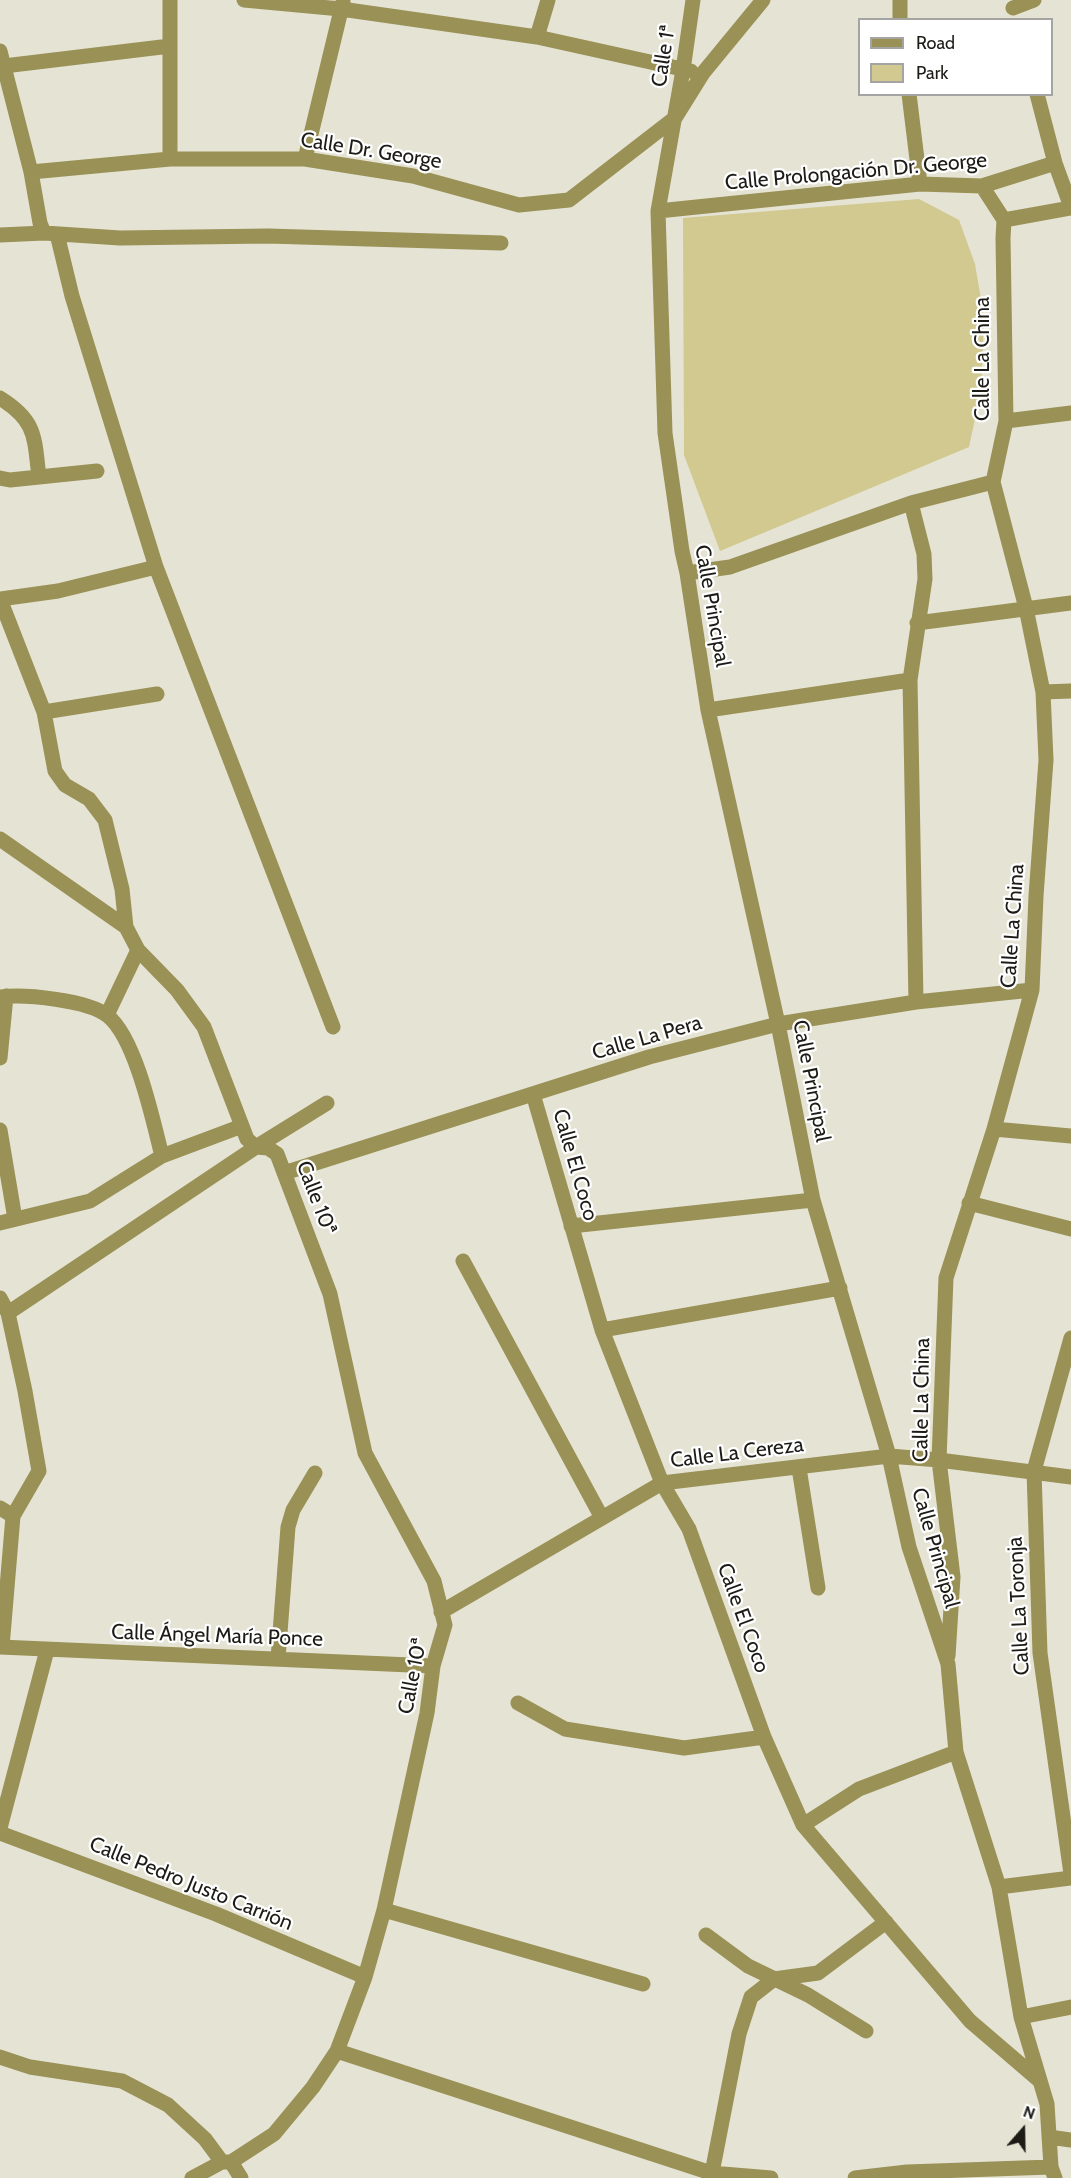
<!DOCTYPE html>
<html>
<head>
<meta charset="utf-8">
<style>
  body { margin:0 }
  #map { position:relative; width:1071px; height:2178px; overflow:hidden; background:#e5e3d4; font-family:Cabin,sans-serif }
  canvas { display:block }
  .legend { position:absolute; left:858px; top:18px; width:195px; height:78px; box-sizing:border-box; background:#fff; border:2px solid #a4a4a2; margin:0; padding:8px 10px; list-style:none; font-size:18px; color:#1c1b16 }
  .legend li { display:flex; align-items:center; gap:12px; height:30px }
  .legend b { width:30px; border:2px solid #a4a4a2 }
  .north { position:absolute; left:993px; top:2100px; width:60px; height:60px; -webkit-text-stroke:4px #fff; paint-order:stroke; rotate:20deg; font-size:16px; font-weight:700; line-height:24px; text-align:center; color:#1c1b16 }
  .north::after { content:''; display:block; margin:auto; width:21px; height:27px; background:#1c1b16; clip-path:polygon(50% 0,100% 100%,50% 72%,0 100%) }
</style>
</head>
<body>
<div id="map">
<canvas width="1071" height="2178"></canvas>
<ul class="legend">
<li><b style="height:8px;background:#999155"></b>Road</li>
<li><b style="height:16px;background:#d1c98f"></b>Park</li>
</ul>
<div class="north">N</div>
</div>
<script>
const g = document.querySelector('canvas').getContext('2d');
g.lineJoin = 'round';
function fillPath(path, color) { g.fillStyle = color; g.fill(path, 'evenodd'); }
function strokePath(path, color, width, dash) { g.strokeStyle = color; g.lineWidth = width; g.lineCap = dash ? 'butt' : 'round'; g.setLineDash(dash || []); g.stroke(path); }
function label(font, color, halo, rows, align = 'center') {
  g.font = font + ' Cabin,sans-serif'; g.lineWidth = 4.5; g.setLineDash([]); g.textBaseline = 'middle'; g.strokeStyle = halo; g.fillStyle = color; for (const [text, x, y, turn = 0] of rows) {
    g.save(); g.translate(x, y); g.rotate((+turn || 0) * Math.PI / 180); g.textAlign = isNaN(turn) ? turn : align; if (halo) g.strokeText(text, 0, 0); g.fillText(text, 0, 0); g.restore();
  }
}
fillPath(new Path2D(`
  M919,199L959,220L975,264L984,317L981,391L969,447L720,551L684,455L683,218Z`), '#d1c98f');
strokePath(new Path2D(`
  M244,0L341,9L537,37L691,71
  M693,0L683,70L658,211L665,433L682,551L687,573L708,710L778,1024L813,1200L889,1456L909,1547L948,1664L956,1752L999,1887L1021,2017L1047,2104L1051,2167L1055,2178
  M900,0V20
  M1013,8L1034,0
  M537,37L548,0
  M0,51L31,172L40,223L44,233
  M4,66L170,46
  M909,94L920,184
  M1037,94L1055,163L1071,207
  M170,159V0
  M305,159L343,2
  M31,172L170,159H305L413,176L519,205L569,200L675,118L703,73L763,0
  M982,186L1004,220
  M658,211L920,184L982,186L1055,163
  M1004,220L1071,208
  M57,234L72,296L156,567L333,1027
  M0,235L44,233L120,238L268,236L501,243
  M0,398C37,421 34,437 39,477
  M1006,421L1071,413
  M0,478L10,480L97,471
  M911,503L924,554L925,579L910,680L916,1002
  M687,573L730,567L911,503L993,482
  M0,599L44,712L55,771L65,785L89,799L105,820L122,889L126,927
  M0,599L58,591L156,567
  M917,623L1071,603
  M1043,692L1071,691
  M708,710L910,680
  M44,712L157,694
  M0,839L126,927L138,950L177,990L204,1027L242,1126
  M0,997C25,994 88,1000 108,1016C136,1039 153,1121 162,1156
  M107,1015L138,950
  M0,1058L6,996
  M533,1094L602,1330L662,1483L689,1529L764,1737L803,1825L970,2021L1040,2081
  M994,1129L1071,1136
  M0,1130L15,1219
  M284,1173L649,1057L778,1024L916,1002L1032,990
  M969,1203L1071,1229
  M0,1223L90,1201L162,1156L242,1126L247,1139L256,1147L327,1103
  M571,1226L813,1200
  M463,1261L602,1518
  M0,1298L8,1313L25,1391L39,1471L13,1516L2,1647
  M8,1313L256,1147L268,1148L277,1154L330,1294L365,1453L434,1581L445,1625L433,1666L427,1713L384,1910L365,1977L337,2051L313,2087L274,2134L231,2162H222L192,2178
  M602,1330L840,1288
  M1071,1338L1034,1471L1040,1653L1071,1874
  M799,1468L818,1588
  M0,1508L13,1516
  M441,1612L662,1483L889,1456L939,1460L1071,1477
  M0,1647L433,1666
  M948,1656L953,1577L939,1460L946,1278L994,1129L1032,990L1036,896L1046,760L1043,692L1026,608L993,482L1006,421L1003,238L1004,220
  M278,1659L288,1527L293,1510L315,1473
  M518,1703L565,1729L684,1748L764,1737
  M803,1825L859,1789L956,1752
  M0,1828L47,1650
  M0,1833L216,1914L365,1977
  M999,1887L1071,1878
  M384,1910L643,1984
  M706,1935L748,1966L808,1995L866,2031
  M1021,2017L1071,2007
  M337,2051L711,2173L771,2178
  M0,2057L30,2067L122,2081L168,2105L205,2139L222,2162
  M1049,2137L1071,2140
  M231,2162L241,2178
  M711,2178L739,2034L751,1997L774,1979L818,1973L886,1922
  M855,2178L907,2172L1051,2167`), '#999155', 15);
label('21px', '#1c1b16', '#fff', [
  ["Calle 1ª",664,56,-81],
  ["Calle Dr. George",371,151,9],
  ["Calle Prolongación Dr. George",856,172,-5],
  ["Calle La China",983,359,-90],
  ["Calle Principal",712,606,80],
  ["Calle La China",1013,926,-86],
  ["Calle La Pera",647,1038,-16],
  ["Calle Principal",811,1081,79],
  ["Calle El Coco",575,1165,74],
  ["Calle 10ª",316,1198,69],
  ["Calle La China",922,1400,-89],
  ["Calle La Cereza",737,1453,-7],
  ["Calle Principal",935,1548,74],
  ["Calle La Toronja",1019,1606,-93],
  ["Calle El Coco",743,1618,70],
  ["Calle Ángel María Ponce",217,1636,2],
  ["Calle 10ª",413,1676,-79],
  ["Calle Pedro Justo Carrión",191,1884,22]
]);
</script>
</body>
</html>
